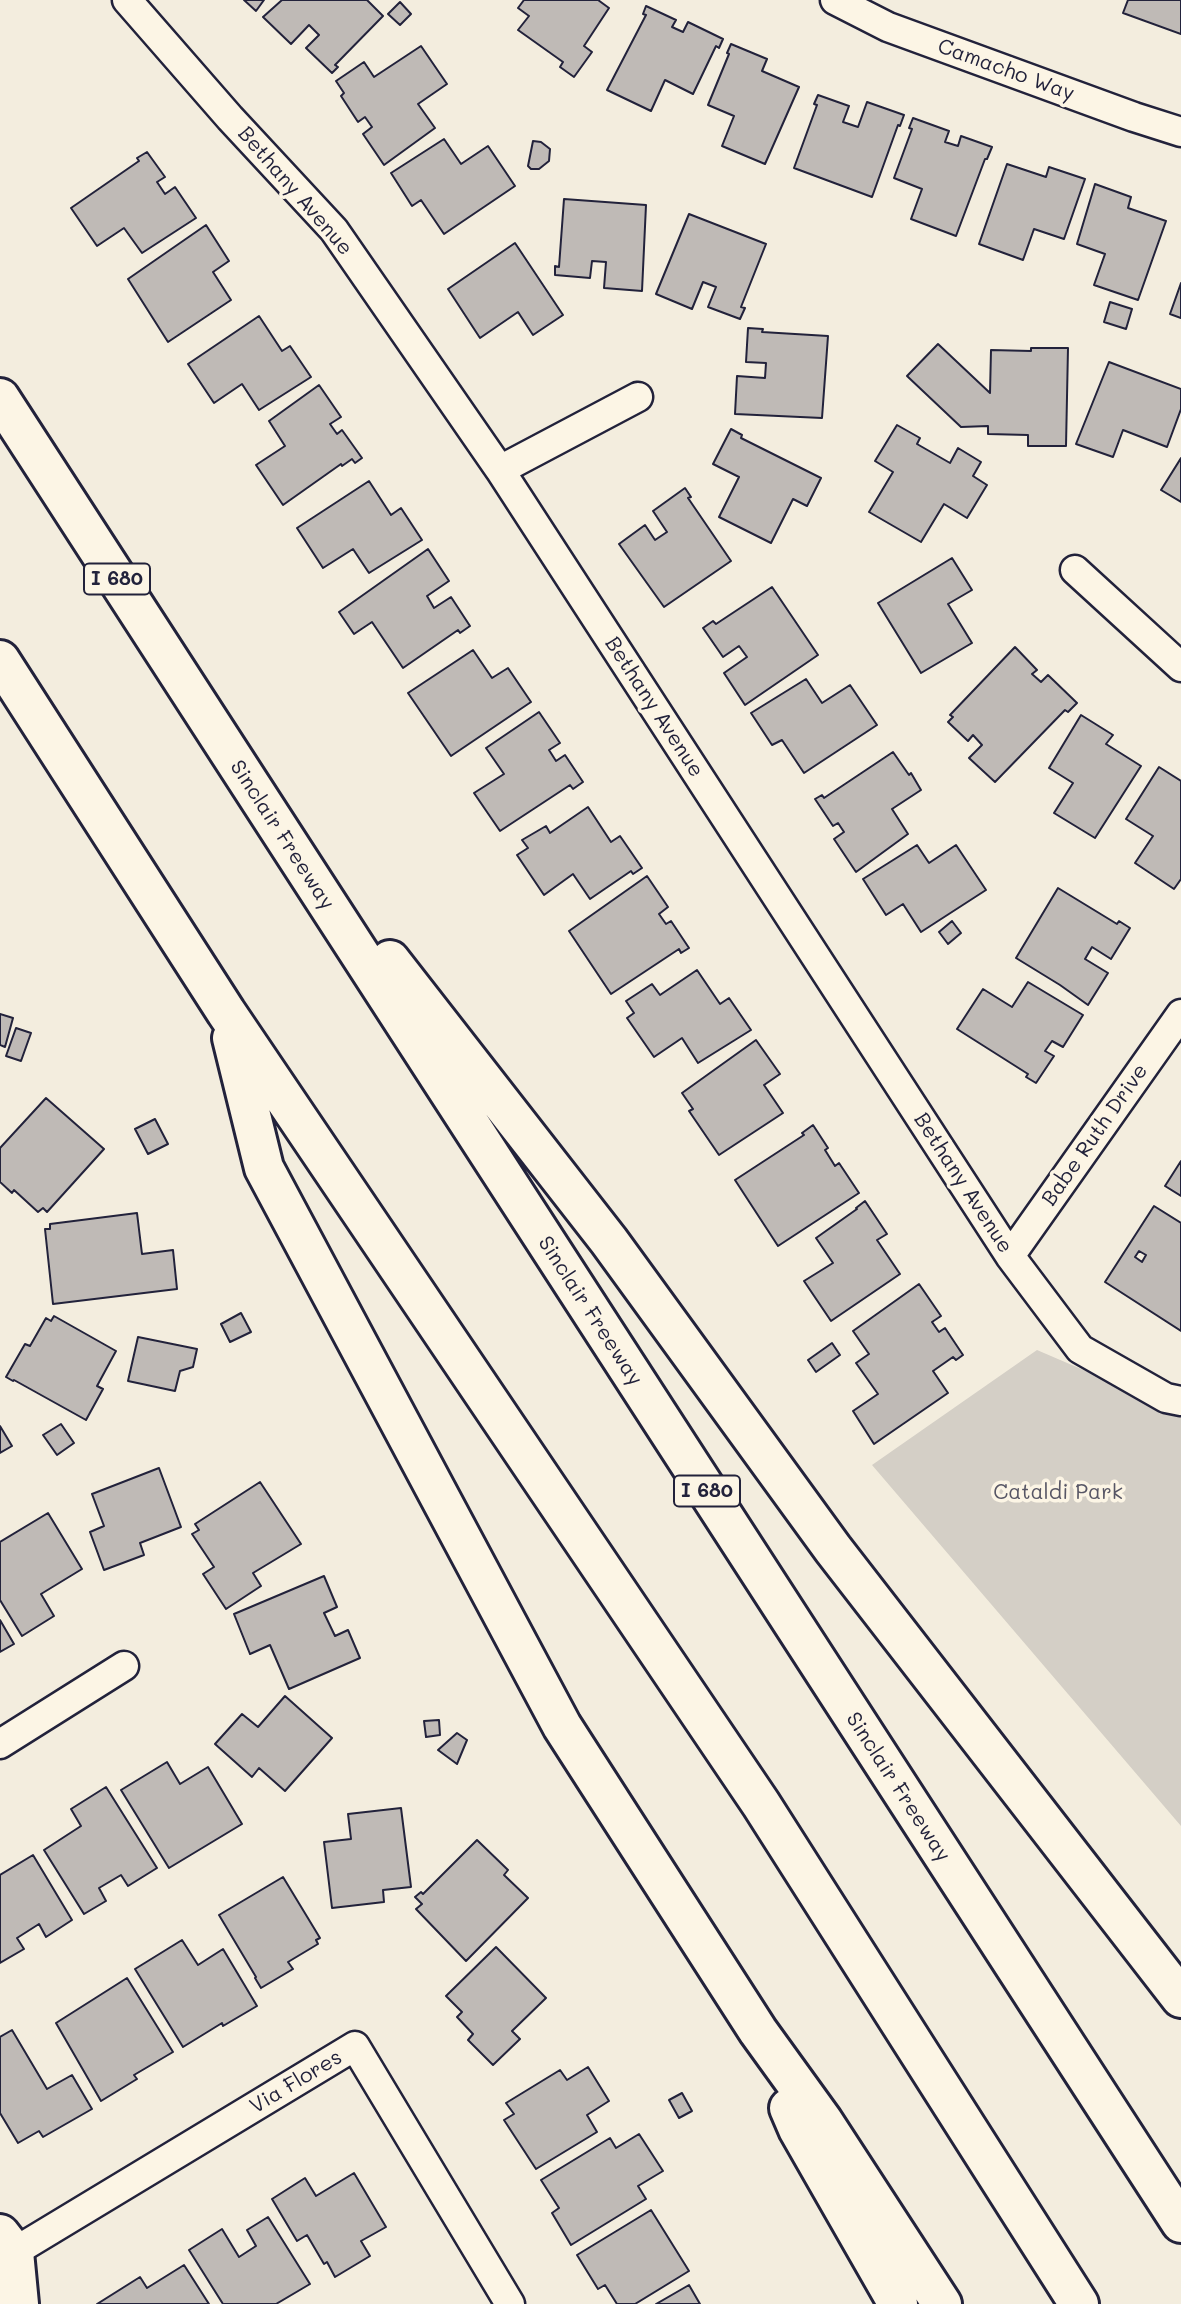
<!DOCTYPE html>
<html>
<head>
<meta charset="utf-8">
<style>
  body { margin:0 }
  canvas { display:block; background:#f3edde }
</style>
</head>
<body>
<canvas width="1181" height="2304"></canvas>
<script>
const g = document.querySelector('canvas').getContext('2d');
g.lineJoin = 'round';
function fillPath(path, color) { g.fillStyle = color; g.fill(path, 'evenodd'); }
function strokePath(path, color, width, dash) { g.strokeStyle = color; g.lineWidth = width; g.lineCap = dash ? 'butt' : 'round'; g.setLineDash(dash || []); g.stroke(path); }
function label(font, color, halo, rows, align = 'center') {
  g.font = font + ' Mali,sans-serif'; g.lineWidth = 7; g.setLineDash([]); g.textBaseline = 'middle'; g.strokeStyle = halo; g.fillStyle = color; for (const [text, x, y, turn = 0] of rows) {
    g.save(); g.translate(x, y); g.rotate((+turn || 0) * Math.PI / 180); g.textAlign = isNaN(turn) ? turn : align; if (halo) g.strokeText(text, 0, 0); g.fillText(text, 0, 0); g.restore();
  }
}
fillPath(new Path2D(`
  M1037,1350L1181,1412V1826L872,1465Z`), '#d4cfc6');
const building = new Path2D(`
  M244,0H264L256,11Z
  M282,0H367L383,16L335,65L338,67L332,73L306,48L319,35L309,25L291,44L263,17Z
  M524,0H598L609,8L584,46L592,52L574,77L560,67L563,62L518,30L529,16L518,8Z
  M1128,0H1181V34L1123,13Z
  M400,2L411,14L400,25L388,14Z
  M646,6L676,20L672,27L683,32L688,22L723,39L719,48L716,46L693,94L665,80L651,111L607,90L646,15L643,14Z
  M731,44L767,59L762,71L799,87L765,164L722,146L734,116L708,105L729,54L727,53Z
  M421,46L447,84L418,104L435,128L384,165L363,134L372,127L365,117L358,122L341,96L344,93L336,81L364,62L374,77Z
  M818,95L849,106L843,122L858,127L867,102L904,115L900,126L898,125L872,197L794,168L817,105L814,104Z
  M913,118L949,131L945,142L958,146L961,136L992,147L987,159H985L956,236L911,219L922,189L894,178L912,129L909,128Z
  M444,139L461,164L488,146L515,186L444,234L421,200L412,206L391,173Z
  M533,141L541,142L550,149L549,161L539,169H531L528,166Z
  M147,152L165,177L157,182L165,194L175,187L196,218L142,253L124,228L97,246L71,208L139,161L137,158Z
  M1007,164L1046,177L1049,167L1085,179L1064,239L1034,229L1023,260L979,244Z
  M1095,184L1131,197L1128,208L1166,221L1138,300L1094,285L1105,254L1077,244Z
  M564,199L646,205L642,291L604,288L606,262L592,261L590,278L555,275V266L559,267Z
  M689,214L766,244L741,307L745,308L740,319L708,307L716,287L703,282L692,309L656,294Z
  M206,225L229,261L213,272L231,300L168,342L128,279Z
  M515,243L563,315L533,335L518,312L480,338L448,289Z
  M1181,283V318L1170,314Z
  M1110,302L1132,309L1126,329L1104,322Z
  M259,316L282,351L290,346L311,377L259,410L242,384L214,403L188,364Z
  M748,328L763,329L762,332L828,336L822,418L735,414L737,376L765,378L766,363L746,362Z
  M938,344L990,393L991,350L1031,351V348H1068L1066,446H1028V435L988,434V426L961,427L907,376Z
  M1109,362L1181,389V409L1167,447L1123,430L1113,457L1076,444Z
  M319,385L341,417L330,424L337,434L342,430L362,458L355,463L352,459L342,466L341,464L283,505L256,465L285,446L269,421Z
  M897,425L920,438L917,444L950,463L958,448L981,462L973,476L987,485L967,518L944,504L921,542L869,512L893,472L875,461Z
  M731,429L742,435L741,438L821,478L807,506L793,499L771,543L719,517L739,477L713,464Z
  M1181,458V502L1161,490Z
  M369,481L391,515L401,508L422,540L369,573L353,549L323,568L297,528Z
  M685,488L691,497L688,498L731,561L664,607L619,544L645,525L655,540L667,532L653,511Z
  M428,549L449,581L427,596L434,608L451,597L470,626L460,633L458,630L403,668L372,622L354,634L339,612Z
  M952,558L972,590L948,604L972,643L921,673L878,603Z
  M772,587L818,655L745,705L724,673L747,657L739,646L723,657L703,628L713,621L716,624Z
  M1015,647L1037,670L1032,674L1041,682L1048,675L1077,703L1068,712L1065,710L995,782L969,758L982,745L973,735L968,741L948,722L953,717L950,715Z
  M473,650L492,678L508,668L531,702L451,756L408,693Z
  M806,679L822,703L850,685L877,725L804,773L782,740L772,745L751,713Z
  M539,712L560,743L549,750L556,761L565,755L583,782L573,789L570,785L500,831L474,793L504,774L486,748Z
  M1081,715L1113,735L1106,744L1141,766L1095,838L1054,813L1073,783L1049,768Z
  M893,752L909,775L911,773L921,790L892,809L908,834L856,872L834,839L844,832L838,823L833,826L815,799L822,795L824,798Z
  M1159,767L1181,781V879L1174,889L1135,863L1153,836L1126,819Z
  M588,807L611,842L620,836L642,868L633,874L631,871L590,899L573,874L544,895L517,855L528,848L522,840L546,826L550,833Z
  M917,845L929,863L956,845L986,890L921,932L903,904L886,915L863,879Z
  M647,876L668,907L659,914L666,924L671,921L689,948L681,953L679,949L611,994L569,931Z
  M1058,888L1117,924L1119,921L1130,928L1111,959L1092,947L1085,959L1108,973L1088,1005L1060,985L1016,958Z
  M952,921L961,933L948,944L939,932Z
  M697,970L720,1004L729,998L751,1030L698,1063L682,1038L654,1057L627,1018L634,1013L626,1001L652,984L660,995Z
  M1028,982L1083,1015L1063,1047L1052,1041L1045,1051L1054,1056L1036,1083L1026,1077L1028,1074L957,1029L983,989L1012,1007Z
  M0,1014L13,1018L5,1047L0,1045Z
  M16,1028L31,1033L21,1061L6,1056Z
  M756,1040L780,1074L764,1085L783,1113L719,1155L689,1111L693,1109L682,1093Z
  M46,1098L104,1149L47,1212L43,1208L38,1212L14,1190L12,1193L0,1182V1148Z
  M155,1119L168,1144L148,1154L135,1129Z
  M813,1125L828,1148L825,1150L835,1166L839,1163L859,1193L778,1246L735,1180L804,1135L802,1133Z
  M1181,1161V1196L1165,1186Z
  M865,1201L887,1234L877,1240L900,1274L831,1321L804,1281L833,1263L816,1238L857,1209L856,1208Z
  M1154,1206L1181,1223V1331L1105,1282ZM1139,1251L1146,1255L1142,1262L1135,1257Z
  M137,1213L142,1254L173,1250L177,1289L53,1304L45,1229H50V1224Z
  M919,1284L941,1316L932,1322L939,1332L945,1328L963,1355L956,1360L953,1357L933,1371L948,1393L874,1444L853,1411L878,1394L856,1363L869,1354L853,1331Z
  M241,1313L251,1332L230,1342L221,1324Z
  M54,1316L116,1351L97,1386L103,1389L86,1420L14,1380L13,1381L6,1377L25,1344L30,1346L46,1318L51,1321Z
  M138,1337L197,1349L193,1367L180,1371L175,1391L128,1381Z
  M832,1343L840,1355L816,1372L808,1360Z
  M61,1424L74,1443L57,1455L43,1435Z
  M0,1426L12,1446L0,1453Z
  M159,1468L181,1527L140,1543L144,1555L104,1570L90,1532L104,1526L92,1494Z
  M260,1482L301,1544L253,1573L261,1586L226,1609L203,1574L214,1567L192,1534L199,1530L195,1524Z
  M48,1513L82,1569L41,1594L54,1616L22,1636L0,1600V1542Z
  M324,1576L337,1607L324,1613L335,1636L348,1630L360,1658L289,1689L270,1645L250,1654L234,1614Z
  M0,1620L14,1644L0,1652Z
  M285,1696L332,1738L285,1791L259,1768L252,1777L215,1744L242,1714L258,1727Z
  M439,1720L440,1735L426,1737L424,1721Z
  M457,1733L467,1740L457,1764L438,1750Z
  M167,1762L180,1784L208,1767L242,1824L169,1868L121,1790Z
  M106,1787L157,1868L128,1886L121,1875L99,1888L106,1901L84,1914L44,1850L81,1826L71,1809Z
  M401,1808L411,1887L383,1890L384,1902L332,1908L324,1842L351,1839L348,1814Z
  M477,1840L508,1870L504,1875L528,1898L466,1961L416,1909L422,1904L415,1897L421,1892L423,1894Z
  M33,1855L72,1920L46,1937L39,1924L17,1938L24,1949L0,1963V1875Z
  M283,1877L320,1938L316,1940L318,1944L288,1962L293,1969L261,1988L255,1978L256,1977L219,1915Z
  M182,1940L198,1965L223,1949L257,2006L223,2026L222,2023L183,2047L135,1969Z
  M496,1947L546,1998L512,2031L520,2039L493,2065L468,2040L473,2034L457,2017L462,2012L446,1996Z
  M127,1978L173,2052L134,2075L137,2079L101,2101L56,2023Z
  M12,2030L47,2089L72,2075L92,2109L43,2137L39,2131L18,2143L0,2113V2037Z
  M588,2067L609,2101L587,2115L597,2132L536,2169L504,2120L514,2114L506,2103L560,2070L567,2080Z
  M682,2093L692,2111L679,2118L669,2100Z
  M639,2134L663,2171L638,2186L646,2199L571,2245L552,2213L559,2208L541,2180L610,2138L616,2148Z
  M354,2173L386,2227L361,2241L370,2256L335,2277L327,2262L324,2264L307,2235L297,2241L272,2199L305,2178L316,2196Z
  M651,2210L689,2271L635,2304H617L605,2285L598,2289L577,2255Z
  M268,2217L310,2284L276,2304H223L189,2250L222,2229L239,2257L256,2246L247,2230Z
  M184,2265L209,2304H97L140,2277L147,2288Z
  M689,2285L700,2304H656Z`);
fillPath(building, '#bfbab6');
strokePath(building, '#22223b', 2);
const street = new Path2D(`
  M127,0L230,118L334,230L500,470L1010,1256L1080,1349L1166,1398L1181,1401
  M835,0L888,27L1134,117L1181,132
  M500,470L638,397
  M1075,570L1181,667
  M1010,1256L1181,1014
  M0,1744L124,1666
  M14,2252L355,2046L510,2304`);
const secondary = new Path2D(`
  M0,2234L14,2252L19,2304`);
const highway = new Path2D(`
  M0,398L1181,2223
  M0,660L226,1012L761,1804L1079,2304
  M390,960L609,1241L833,1549L1181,1998
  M232,1038L264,1168L562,1726L758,2031L823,2121L942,2304
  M789,2108L798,2129L898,2304`);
strokePath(street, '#22223b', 33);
strokePath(secondary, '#22223b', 44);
strokePath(highway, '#22223b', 44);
strokePath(street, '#fcf5e5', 28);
strokePath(secondary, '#fcf5e5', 38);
strokePath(highway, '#fcf5e5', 38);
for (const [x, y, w] of [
  [117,579,66],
  [707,1491,66]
]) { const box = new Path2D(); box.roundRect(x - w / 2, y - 15.5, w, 31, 5); g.fillStyle = '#fcf5e5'; g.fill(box); strokePath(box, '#22223b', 2); }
label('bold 19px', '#22223b', null, [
  ["I 680",117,579],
  ["I 680",707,1491]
]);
label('21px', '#22223b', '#fcf5e5', [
  ["Camacho Way",1006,70,20],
  ["Bethany Avenue",295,191,49],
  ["Bethany Avenue",654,707,57],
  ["Sinclair Freeway",282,835,57],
  ["Babe Ruth Drive",1095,1135,-55],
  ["Bethany Avenue",963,1183,57],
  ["Sinclair Freeway",590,1311,57],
  ["Sinclair Freeway",898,1787,57],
  ["Via Flores",296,2082,-31]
]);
label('21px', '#575665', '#fcf5e5', [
  ["Cataldi Park",1058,1493]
]);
</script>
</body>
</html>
